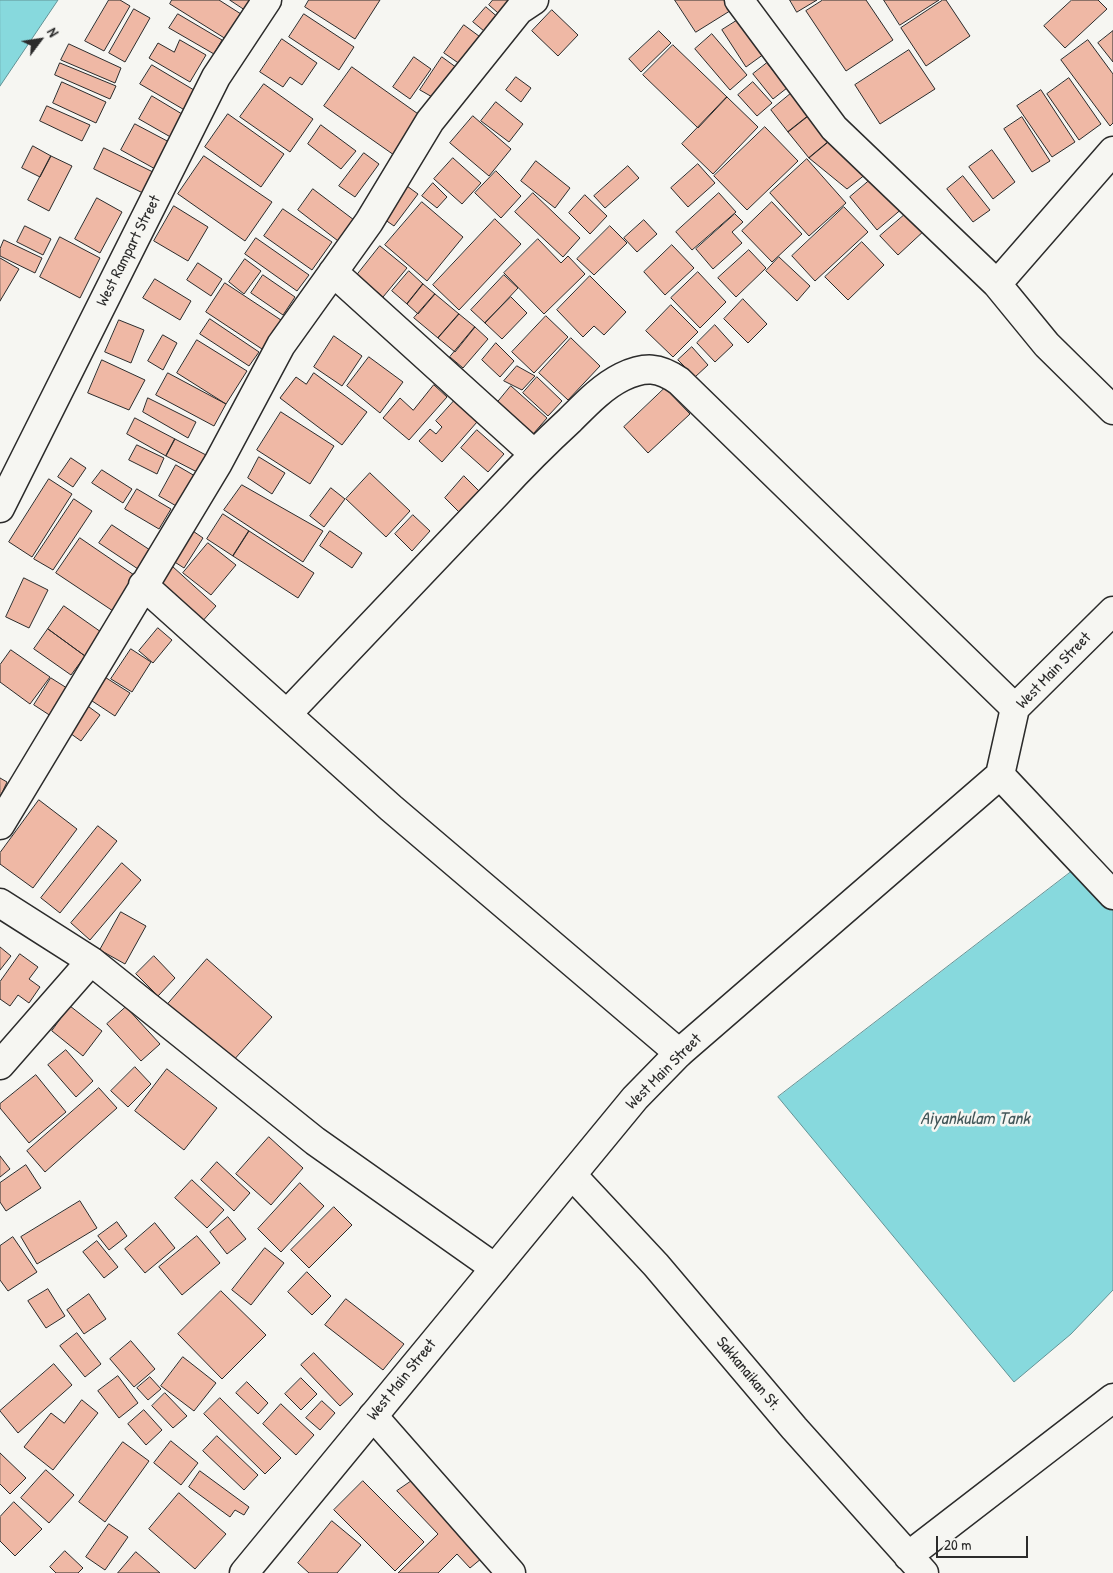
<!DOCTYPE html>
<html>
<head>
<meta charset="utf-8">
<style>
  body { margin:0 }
  #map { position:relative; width:1113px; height:1573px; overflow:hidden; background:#f6f6f2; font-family:"Patrick Hand",sans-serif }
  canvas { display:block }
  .north { position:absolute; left:15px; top:15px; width:50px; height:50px; -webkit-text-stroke:4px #f6f6f2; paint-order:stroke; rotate:59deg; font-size:14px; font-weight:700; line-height:20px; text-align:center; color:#2b2b2b }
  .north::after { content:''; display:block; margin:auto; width:18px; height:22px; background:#2b2b2b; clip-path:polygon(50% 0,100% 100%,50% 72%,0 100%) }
  .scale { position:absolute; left:936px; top:1536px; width:92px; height:22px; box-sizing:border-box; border:2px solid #2b2b2b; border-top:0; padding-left:6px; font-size:15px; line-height:18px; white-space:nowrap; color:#2b2b2b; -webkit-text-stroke:4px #f6f6f2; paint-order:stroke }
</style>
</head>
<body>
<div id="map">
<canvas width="1113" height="1573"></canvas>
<div class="north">N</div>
<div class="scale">20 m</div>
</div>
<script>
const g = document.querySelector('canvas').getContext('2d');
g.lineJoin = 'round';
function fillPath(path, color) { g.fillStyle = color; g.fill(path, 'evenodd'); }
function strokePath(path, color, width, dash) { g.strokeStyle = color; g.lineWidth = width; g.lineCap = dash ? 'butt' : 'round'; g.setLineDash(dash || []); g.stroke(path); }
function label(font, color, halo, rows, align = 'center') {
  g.font = font + ' "Patrick Hand",sans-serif'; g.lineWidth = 5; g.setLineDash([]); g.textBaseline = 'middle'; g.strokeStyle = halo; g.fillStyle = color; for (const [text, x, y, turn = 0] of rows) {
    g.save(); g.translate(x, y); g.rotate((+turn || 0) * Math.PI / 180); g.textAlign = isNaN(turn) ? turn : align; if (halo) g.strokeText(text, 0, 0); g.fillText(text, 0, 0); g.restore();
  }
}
const water = new Path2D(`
  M0,0H58L0,86Z
  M1084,862L1113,895V1290L1071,1334L1014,1382L778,1097Z`);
fillPath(water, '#87d9dd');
strokePath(water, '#629396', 1);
const building = new Path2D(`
  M109,0H120L130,6L104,51L85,41Z
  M172,0H219L241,14L226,39L170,4Z
  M230,0H250L244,9Z
  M309,0H380L355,39L305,7Z
  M493,0H523L506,20L489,5Z
  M675,0H727L733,9L696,32Z
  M790,0H817L797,12Z
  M823,0H866L893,40L846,71L806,11Z
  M884,0H939L900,25Z
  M943,0H946L970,36L926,66L901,28Z
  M1072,0H1098L1107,9L1065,48L1044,26Z
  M486,7L507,25L495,40L473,22Z
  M134,9L150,18L125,62L109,53Z
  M552,10L578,35L558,56L532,31Z
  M178,14L222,40L214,54L169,28Z
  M304,14L354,47L339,70L289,37Z
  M741,18L764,54L746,67L722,30Z
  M464,25L487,42L467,69L444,53Z
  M659,31L671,43L641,72L629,59Z
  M1113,31V62L1098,43Z
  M712,34L747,75L730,90L695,49Z
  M282,39L317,63L302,85L290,77L283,87L260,72Z
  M180,40L206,55L190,82L149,58L158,43L174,52Z
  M1088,40L1113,74V123L1110,126L1061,60Z
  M69,44L121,68L115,83L61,60Z
  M673,45L727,97L698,128L643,75Z
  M909,50L935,89L880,124L855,85Z
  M414,57L431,69L410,99L393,87Z
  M442,57L464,73L441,102L420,90Z
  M60,63L116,86L110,99L55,75Z
  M767,63L787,88L773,99L753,74Z
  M152,65L199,93L188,112L140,84Z
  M352,67L421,116L394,155L324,106Z
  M516,77L531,88L521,102L506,90Z
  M1069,78L1101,124L1079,140L1047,94Z
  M62,82L106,102L96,123L53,103Z
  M753,82L772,103L757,116L738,95Z
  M264,84L313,119L290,152L240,117Z
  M1041,90L1075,142L1052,157L1017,106Z
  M794,91L812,113L788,132L771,110Z
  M152,96L187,117L174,139L139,119Z
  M727,97L758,127L713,174L682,144Z
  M496,102L523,124L509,142L481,121Z
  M47,106L90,125L82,141L40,121Z
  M812,113L833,138L809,158L788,132Z
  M228,114L284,154L261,187L205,147Z
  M473,116L511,149L489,176L450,143Z
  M1022,117L1050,161L1032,172L1004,129Z
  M135,124L171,143L157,170L121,150Z
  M321,125L356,151L341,169L308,144Z
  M765,127L798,161L747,210L714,176Z
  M833,138L871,170L847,189L809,158Z
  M33,146L51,156L40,177L22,168Z
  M104,148L157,174L147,195L94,169Z
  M992,150L1015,182L993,199L969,167Z
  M364,153L379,164L355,197L339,186Z
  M51,156L72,166L49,211L28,200Z
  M204,156L272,202L245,241L178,194Z
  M453,158L481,183L462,204L434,179Z
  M807,159L846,203L809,236L770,193Z
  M536,161L570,188L555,208L521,181Z
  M698,164L715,183L688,207L671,188Z
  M628,166L639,178L605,208L594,196Z
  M496,171L521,196L501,218L475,193Z
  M876,175L904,207L877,230L850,197Z
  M963,176L990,210L973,222L947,189Z
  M400,181L418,194L394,226L378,215Z
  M433,183L447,197L437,208L422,196Z
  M313,189L358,223L342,244L298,210Z
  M533,193L580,238L563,257L515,212Z
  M719,193L736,212L692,250L676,232Z
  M585,195L607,216L590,234L569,213Z
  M97,198L122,212L100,253L75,239Z
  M422,202L463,237L427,281L385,245Z
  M772,202L802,234L772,262L742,231Z
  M174,206L208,227L188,261L154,241Z
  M844,207L868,232L815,281L792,256Z
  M283,209L332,242L312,270L264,236Z
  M909,211L926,229L898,255L880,236Z
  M735,214L743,222L732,232L742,243L713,269L696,249Z
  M495,219L521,244L459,310L433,285Z
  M644,220L657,234L637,252L624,238Z
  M25,226L51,239L43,255L17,242Z
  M610,226L627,243L594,275L577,259Z
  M60,237L100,258L80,298L40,277Z
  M256,238L309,275L297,291L245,254Z
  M538,239L561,263L568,256L585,274L544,314L504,273Z
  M4,240L42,258L35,273L0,256V249Z
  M862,242L884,265L848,300L825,277Z
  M672,245L694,268L665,295L644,272Z
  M380,246L407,268L383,297L357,275Z
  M749,250L766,268L736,297L718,278Z
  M779,257L810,286L797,301L766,271Z
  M0,258L19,269L0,301Z
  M245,259L261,271L244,294L229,282Z
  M198,263L222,279L211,296L187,280Z
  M409,271L423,284L407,304L392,291Z
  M698,272L726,302L700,328L671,298Z
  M263,275L295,297L283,315L251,293Z
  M504,275L518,288L485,323L471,310Z
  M590,276L626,312L604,335L594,326L583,337L557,310Z
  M155,279L191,301L180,320L143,298Z
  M225,283L284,322L265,351L206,312Z
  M423,284L435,294L418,314L407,304Z
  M435,294L459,314L438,338L414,318Z
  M511,297L527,313L502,339L485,323Z
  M743,299L767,324L748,343L724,319Z
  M671,305L698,332L673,357L646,331Z
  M459,314L475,327L455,352L438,338Z
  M546,316L568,337L534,373L512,352Z
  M210,319L259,352L249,366L200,334Z
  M119,320L144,330L131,363L105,352Z
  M715,325L733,345L715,362L697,343Z
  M475,327L488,339L463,368L450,357Z
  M163,335L177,343L163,370L148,361Z
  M334,336L362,356L342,386L314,367Z
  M571,338L600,366L568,400L539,373Z
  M197,340L247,371L226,404L177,373Z
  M496,343L514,361L500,377L482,360Z
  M692,347L708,365L695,377L678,360Z
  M369,357L403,382L380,413L347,386Z
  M102,360L145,380L129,410L88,393Z
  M517,366L535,376L522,390L504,381Z
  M168,373L226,404L214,426L156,395Z
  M314,373L367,412L342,445L280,398L296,377L306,384Z
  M537,377L562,401L548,416L523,393Z
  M434,385L447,397L409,440L383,418L400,398L413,410Z
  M511,386L547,418L527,441L497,403Z
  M665,388L690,414L648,453L624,427Z
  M148,398L196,422L188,438L143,412Z
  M454,401L477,422L442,462L419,441L430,429L436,434L442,427L436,421Z
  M281,412L334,446L310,484L257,450Z
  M135,418L175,439L166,456L127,434Z
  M477,430L504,454L488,472L461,448Z
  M175,439L206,455L197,472L166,456Z
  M137,445L164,458L157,474L129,460Z
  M259,457L285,473L272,494L248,478Z
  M71,458L86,468L73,487L58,477Z
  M176,465L195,476L178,507L159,496Z
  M102,470L132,489L123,503L92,483Z
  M370,473L410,511L386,537L346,499Z
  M464,476L479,491L459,512L445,498Z
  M49,479L72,494L32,557L9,542Z
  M242,485L323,531L303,562L224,510Z
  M331,488L345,499L324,527L310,516Z
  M137,489L171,509L159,529L125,509Z
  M74,499L92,511L53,570L34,559Z
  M223,514L249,531L233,556L207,539Z
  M413,515L430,531L412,551L395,534Z
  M112,525L150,550L138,569L99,543Z
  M190,529L203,538L184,568L170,559Z
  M249,531L314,573L298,598L233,556Z
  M330,531L362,553L352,568L320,546Z
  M80,538L137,577L113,611L56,573Z
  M208,543L236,565L211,595L183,573Z
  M172,566L216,606L200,624L155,585Z
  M24,578L48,590L29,628L6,617Z
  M64,606L101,632L85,656L48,629Z
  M158,628L172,640L153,663L139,651Z
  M48,629L85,656L71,675L34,649Z
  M131,649L151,662L132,692L111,679Z
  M11,650L50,677L30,704L0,682V665Z
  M100,674L130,693L115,716L86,697Z
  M51,678L70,690L54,718L34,705Z
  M85,704L100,715L81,741L67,731Z
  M0,778L7,782L0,797Z
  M39,800L77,829L33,888L0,864V853Z
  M98,826L117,841L60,913L41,898Z
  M122,863L141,880L90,940L71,923Z
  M121,912L146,926L125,964L100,950Z
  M0,947L11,956L0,970Z
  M20,954L38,967L29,979L40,987L29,1003L18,995L10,1006L0,999V982Z
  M154,956L175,978L158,996L136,974Z
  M207,959L272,1017L232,1062L167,1005Z
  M70,1006L102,1031L83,1056L52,1031Z
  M126,1007L160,1044L141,1061L107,1024Z
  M66,1050L93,1081L76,1097L48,1065Z
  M135,1067L151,1084L128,1107L111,1091Z
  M167,1069L217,1108L184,1150L135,1111Z
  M36,1075L66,1112L29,1143L0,1108V1104Z
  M99,1088L117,1108L45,1172L27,1151Z
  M269,1137L303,1168L271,1205L236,1174Z
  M0,1156L10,1169L0,1177Z
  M217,1162L250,1193L234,1211L201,1180Z
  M26,1165L41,1188L6,1211L0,1202V1183Z
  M192,1180L224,1210L207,1228L175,1198Z
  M300,1183L324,1206L281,1252L258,1229Z
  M80,1201L97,1228L37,1264L21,1237Z
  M334,1207L352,1225L309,1268L291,1250Z
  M228,1217L246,1239L227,1254L210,1232Z
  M117,1222L127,1236L109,1250L98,1236Z
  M155,1223L175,1248L145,1273L125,1249Z
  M197,1236L220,1263L182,1295L159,1267Z
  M13,1237L37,1272L8,1291L0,1280V1246Z
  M97,1241L118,1267L104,1278L83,1252Z
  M265,1248L284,1263L251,1305L232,1290Z
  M307,1272L331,1296L312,1315L288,1292Z
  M48,1289L65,1316L46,1328L28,1301Z
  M221,1291L266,1335L222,1379L178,1334Z
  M89,1294L106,1319L84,1334L67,1310Z
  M346,1299L404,1344L383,1370L325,1325Z
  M77,1333L101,1364L85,1377L60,1346Z
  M131,1341L155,1369L134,1387L110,1359Z
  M314,1353L353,1394L340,1406L301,1365Z
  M183,1357L216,1383L194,1411L161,1386Z
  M54,1364L72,1385L18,1433L0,1411Z
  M118,1376L138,1403L119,1418L98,1391Z
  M150,1377L161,1389L148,1400L137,1388Z
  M301,1378L317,1394L301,1410L285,1394Z
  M247,1382L268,1403L258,1414L236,1393Z
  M165,1393L187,1416L173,1428L152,1406Z
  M220,1398L281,1458L265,1474L204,1414Z
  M82,1400L98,1413L53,1470L24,1447L51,1413L64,1423Z
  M322,1401L335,1413L320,1430L306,1418Z
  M281,1404L314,1435L296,1455L263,1424Z
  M144,1410L162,1430L146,1445L128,1424Z
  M217,1436L258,1475L244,1490L203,1451Z
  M171,1441L198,1463L181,1485L154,1463Z
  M123,1442L149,1461L105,1522L79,1502Z
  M0,1453L26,1478L10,1494L0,1484Z
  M46,1470L74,1495L49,1523L21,1498Z
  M200,1471L249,1507L244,1515L235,1510L230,1517L189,1487Z
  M416,1478L488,1553L470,1568L457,1554L438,1573H398L438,1534L397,1491Z
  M363,1481L424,1542L395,1571L334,1510Z
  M179,1493L226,1534L195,1569L149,1529Z
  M14,1502L42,1529L15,1556L0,1541V1517Z
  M332,1521L361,1545L337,1573H309L298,1563Z
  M109,1524L128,1537L105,1570L86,1557Z
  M65,1551L83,1568L78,1573H56L50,1567Z
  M136,1552L160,1573H118Z`);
fillPath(building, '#efb8a5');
strokePath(building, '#2b2b2b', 1);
const street = new Path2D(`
  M739,0L834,128L997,284L1047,345L1113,410
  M333,272L534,454
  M997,284L1113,151
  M0,508L216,77L267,0
  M143,585L391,808L679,1053
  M287,714C357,640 428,566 498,492C521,467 545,443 570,420C586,404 602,387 622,377C645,366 659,367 679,381L1015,708
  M1000,775L1113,895
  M0,825L218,463L281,345L369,222L430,121L519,10L534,0
  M0,903L91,961L315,1141L495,1268
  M0,1065L91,961
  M572,1175L656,1265L794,1428L924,1573
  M373,1416L511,1573
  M908,1556L1113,1398`);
const secondary = new Path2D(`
  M244,1573L635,1098L679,1053L1000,775L1015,708L1113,611`);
strokePath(street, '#2b2b2b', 31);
strokePath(secondary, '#2b2b2b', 31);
strokePath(street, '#f6f6f2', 28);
strokePath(secondary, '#f6f6f2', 28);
label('16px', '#2b2b2b', '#f6f6f2', [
  ["West Rampart Street",129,251,-63],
  ["West Main Street",1054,671,-46],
  ["West Main Street",664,1072,-45],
  ["Sakkanaikan St.",748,1374,50],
  ["West Main Street",402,1380,-51]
]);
label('italic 18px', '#425658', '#f6f6f2', [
  ["Aiyankulam Tank",975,1119]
]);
</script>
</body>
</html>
